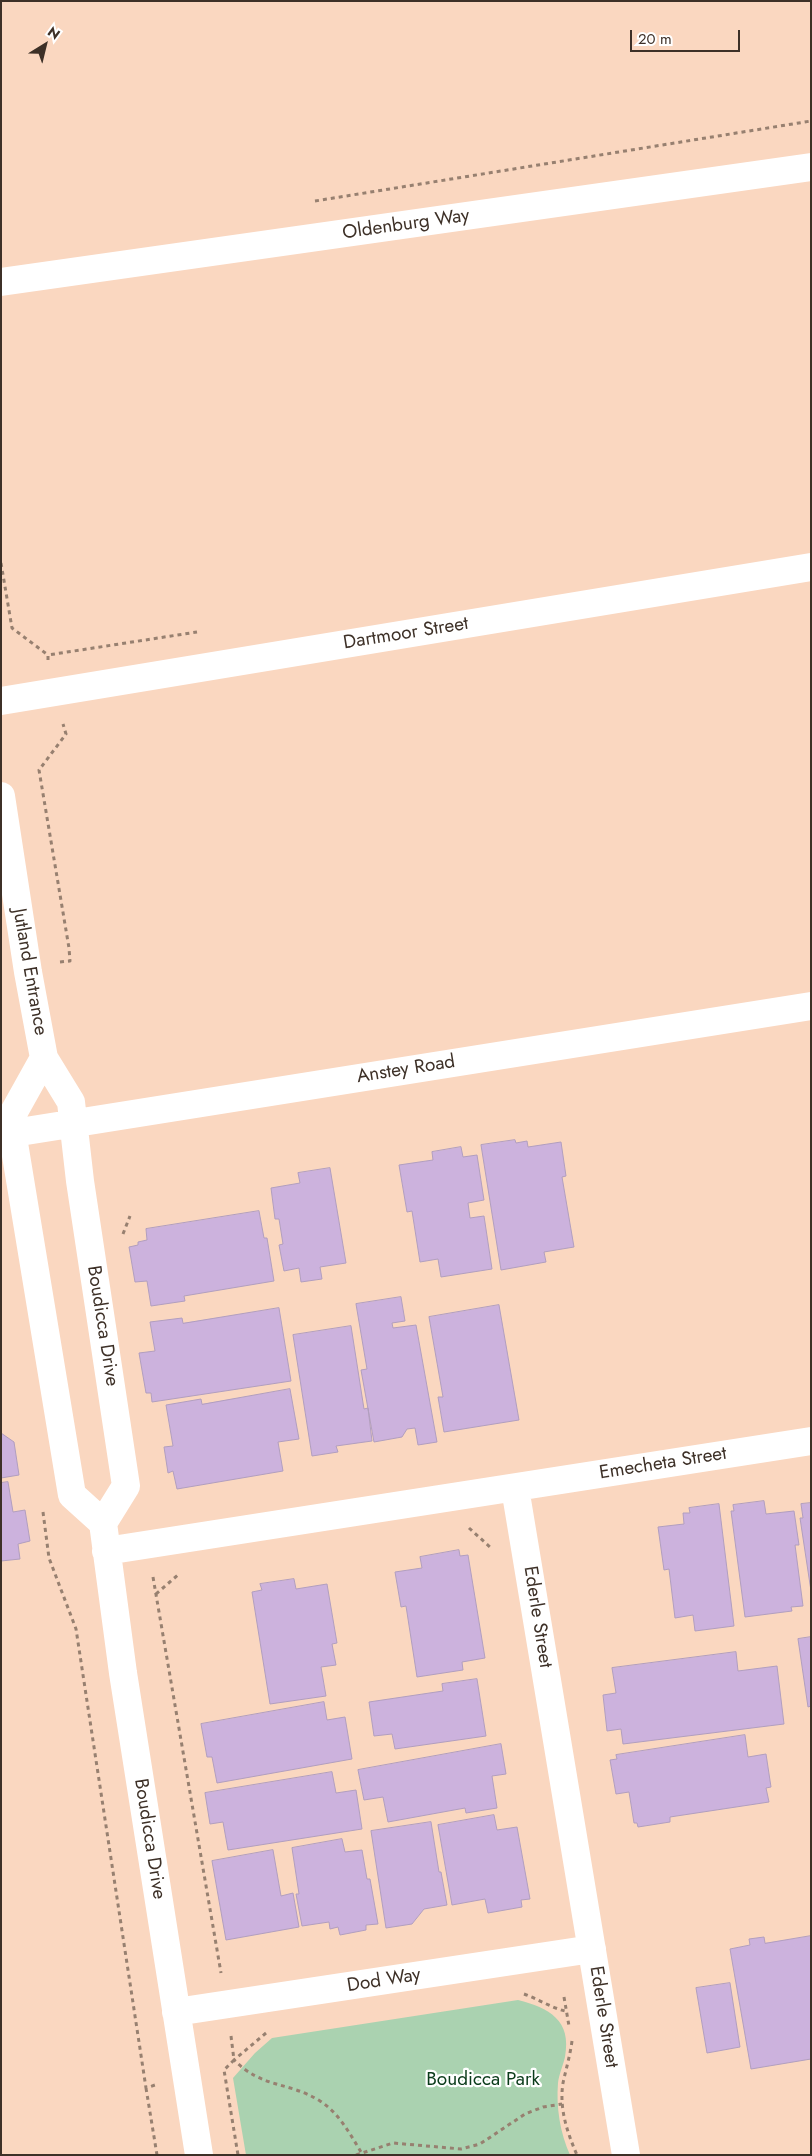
<!DOCTYPE html>
<html>
<head>
<meta charset="utf-8">
<style>
  body { margin:0 }
  #map { position:relative; width:812px; height:2156px; overflow:hidden; background:#fad7c0; font-family:Jost,sans-serif }
  canvas { display:block }
  .frame { position:absolute; inset:0; border:2px solid #3d3027; pointer-events:none }
  .north { position:absolute; left:20px; top:20px; width:50px; height:50px; -webkit-text-stroke:4px #fff; paint-order:stroke; rotate:36deg; font-size:14px; font-weight:700; line-height:20px; text-align:center; color:#3d3027 }
  .north::after { content:''; display:block; margin:auto; width:18px; height:22px; background:#3d3027; clip-path:polygon(50% 0,100% 100%,50% 72%,0 100%) }
  .scale { position:absolute; left:630px; top:30px; width:110px; height:22px; box-sizing:border-box; border:2px solid #3d3027; border-top:0; padding-left:6px; font-size:15px; line-height:18px; white-space:nowrap; color:#3d3027; -webkit-text-stroke:4px #fff; paint-order:stroke }
</style>
</head>
<body>
<div id="map">
<canvas width="812" height="2156"></canvas>
<div class="frame"></div>
<div class="north">N</div>
<div class="scale">20 m</div>
</div>
<script>
const g = document.querySelector('canvas').getContext('2d');
g.lineJoin = 'round';
function fillPath(path, color) { g.fillStyle = color; g.fill(path, 'evenodd'); }
function strokePath(path, color, width, dash) { g.strokeStyle = color; g.lineWidth = width; g.lineCap = dash ? 'butt' : 'round'; g.setLineDash(dash || []); g.stroke(path); }
function label(font, color, halo, rows, align = 'center') {
  g.font = font + ' Jost,sans-serif'; g.lineWidth = 4.5; g.setLineDash([]); g.textBaseline = 'middle'; g.strokeStyle = halo; g.fillStyle = color; for (const [text, x, y, turn = 0] of rows) {
    g.save(); g.translate(x, y); g.rotate((+turn || 0) * Math.PI / 180); g.textAlign = isNaN(turn) ? turn : align; if (halo) g.strokeText(text, 0, 0); g.fillText(text, 0, 0); g.restore();
  }
}
fillPath(new Path2D(`
  M518,2000C549,2008 572,2020 565,2057C563,2066 559,2074 558,2083C556,2107 560,2133 570,2155H246L233,2078L255,2053L272,2038Z`), '#aad2b0');
const building = new Path2D(`
  M515,1140L516,1143L527,1141L528,1147L561,1142L566,1176L562,1177L574,1247L544,1252L546,1262L501,1270L481,1145Z
  M461,1147L463,1157L477,1155L484,1200L468,1203L470,1218L484,1216L492,1269L441,1277L438,1259L420,1262L412,1211L407,1212L399,1165L433,1160L432,1152Z
  M330,1168L346,1263L320,1267L322,1279L301,1282L299,1268L284,1271L279,1245L283,1244L279,1219H275L271,1188L300,1183L298,1173Z
  M259,1211L264,1238H267L274,1281L184,1296L185,1301L151,1306L147,1281L135,1282L129,1247L138,1245V1242L147,1240L146,1229Z
  M401,1297L405,1321L392,1323L393,1328L416,1325L437,1442L418,1445L415,1428L407,1429L402,1437L374,1442L361,1370L367,1369L356,1304Z
  M499,1305L519,1420L444,1432L438,1397H443L429,1317Z
  M279,1308L291,1381L152,1402L151,1393H146L139,1353L155,1351L150,1322L182,1318L183,1323Z
  M351,1326L364,1409L368,1408L372,1441L336,1446L338,1452L312,1456L293,1335Z
  M290,1389L299,1439L278,1442L283,1471L177,1489L173,1471L168,1473L164,1447L173,1446L166,1405L201,1399L202,1404Z
  M1,1433L14,1442L19,1475L1,1478Z
  M8,1482L13,1512L25,1510L30,1541L18,1544L20,1559L1,1561V1483Z
  M764,1501L766,1514L794,1511L799,1545H795L803,1606L791,1607L792,1611L745,1617L731,1511H734L733,1505Z
  M811,1503V1591L800,1518H803L801,1504Z
  M719,1504L734,1626L695,1631L693,1615L675,1618L669,1569L664,1570L658,1527L684,1524L683,1513H690L689,1508Z
  M459,1550L460,1556L468,1555L485,1658L462,1662L463,1670L417,1677L406,1606L401,1607L395,1572L422,1568L420,1557Z
  M294,1579L296,1589L327,1584L337,1643L332,1644L336,1665L321,1667L326,1696L270,1704L252,1592L262,1590L260,1584Z
  M811,1637V1706L808,1707L798,1639Z
  M736,1652L738,1671L777,1666L784,1724L623,1744L621,1729L607,1731L603,1695L616,1693L612,1668Z
  M477,1679L486,1736L395,1749L392,1734L374,1736L369,1702L443,1691L442,1684Z
  M324,1702L327,1720L345,1717L352,1759L217,1783L212,1757H207L201,1724Z
  M745,1735L748,1757L766,1754L771,1787L766,1788L769,1802L670,1817V1822L638,1827L637,1823H634L629,1792L616,1794L610,1760L617,1759L616,1755Z
  M501,1744L506,1774L492,1776L497,1808L466,1813L465,1808L388,1822L383,1797L364,1800L358,1770Z
  M332,1772L336,1793L356,1790L362,1829L228,1850L223,1822L210,1824L205,1793Z
  M494,1815L497,1830L517,1827L530,1899L521,1900L522,1907L488,1913L485,1899L452,1905L438,1825Z
  M431,1822L439,1872H441L447,1905L424,1909L412,1924L386,1928L371,1831Z
  M342,1839L345,1852L362,1850L367,1879H370L378,1924L366,1925V1930L340,1935L338,1927L330,1929L329,1922L302,1926L296,1894H299L292,1848Z
  M273,1850L281,1896L293,1893L299,1927L226,1940L212,1861Z
  M811,1936V2059L751,2069L730,1949L750,1945L749,1939L764,1937L765,1943Z
  M730,1983L740,2047L707,2053L696,1988Z`);
fillPath(building, '#ccb2dd');
strokePath(building, '#b19ebe', 1);
strokePath(new Path2D(`
  M315,201L811,121
  M1,563L12,628L48,655
  M48,660V655L197,632
  M60,962L70,961L69,948L39,770L66,734L63,724
  M123,1234L130,1216
  M43,1512L49,1558L76,1629L146,2088L155,2085
  M469,1528L490,1547
  M153,1577L221,1973
  M156,1594L179,1574
  M524,1994C538,1999 552,2008 565,2011
  M564,1997L569,2026
  M266,2033L234,2060C263,2089 288,2081 320,2101C339,2113 350,2134 361,2152
  M231,2036L234,2060L224,2070L238,2155
  M572,2041C570,2056 566,2069 563,2083C559,2108 567,2132 577,2155
  M146,2088L157,2155
  M356,2155L393,2143L461,2149L480,2144L525,2114L543,2107L562,2104`), '#978070', 3, [4, 4]);
strokePath(new Path2D(`
  M1,282L811,167
  M1,701L811,567
  M1,796L28,972L44,1058L71,1102L80,1181L126,1486L103,1523L123,1673L199,2155
  M44,1058L10,1119L72,1495L103,1523
  M1,1135L811,1006
  M515,1488L626,2155
  M106,1551L811,1441
  M176,2012L592,1949`), '#fff', 28);
label('19px', '#3d3027', '#fff', [
  ["Oldenburg Way",406,225,-8],
  ["Dartmoor Street",406,634,-9],
  ["Jutland Entrance",29,972,80],
  ["Anstey Road",406,1070,-9],
  ["Boudicca Drive",102,1326,81],
  ["Emecheta Street",663,1464,-9],
  ["Ederle Street",537,1617,81],
  ["Boudicca Drive",149,1839,81],
  ["Dod Way",384,1981,-9],
  ["Ederle Street",603,2017,81]
]);
label('19px', '#0b3c1b', '#fff', [
  ["Boudicca Park",483,2080]
]);
</script>
</body>
</html>
